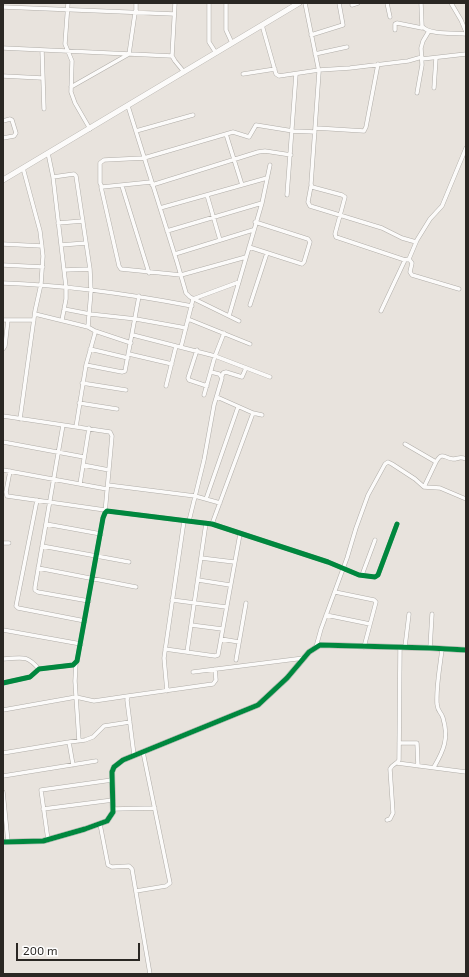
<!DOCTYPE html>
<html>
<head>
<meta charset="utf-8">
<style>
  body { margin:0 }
  #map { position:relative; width:469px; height:977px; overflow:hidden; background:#e8e3dd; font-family:"Exo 2",sans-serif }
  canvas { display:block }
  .frame { position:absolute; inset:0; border:4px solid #2a2723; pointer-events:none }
  .scale { position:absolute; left:16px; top:943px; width:124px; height:18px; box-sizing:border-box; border:2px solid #2a2723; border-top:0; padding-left:5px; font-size:12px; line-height:14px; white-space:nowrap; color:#2a2723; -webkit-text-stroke:3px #fff; paint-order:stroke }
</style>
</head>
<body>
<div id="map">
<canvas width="469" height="977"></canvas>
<div class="frame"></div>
<div class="scale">200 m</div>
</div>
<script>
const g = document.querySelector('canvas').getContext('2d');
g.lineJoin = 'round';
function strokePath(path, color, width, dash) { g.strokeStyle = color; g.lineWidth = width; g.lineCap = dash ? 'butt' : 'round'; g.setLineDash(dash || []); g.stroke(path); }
const street = new Path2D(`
  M68,3L65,44L72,61L71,92L75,103L90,129
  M209,3V42L216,53
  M226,3V30L232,43
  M305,3L319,72L311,184L312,187L342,195L345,197L335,234L336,237L405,260L409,259L417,240L430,219L442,206L466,148
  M387,3L390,17
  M421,3L422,26C428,35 455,33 466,34
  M451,3L461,20L466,32
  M352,5L358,3
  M3,7L174,14
  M136,13V3
  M262,25L276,74L279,76L319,70L350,68L408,61L422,57
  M395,30V24L397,23L422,28
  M311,35L343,25L339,3
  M3,48L172,56L175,3
  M42,50L44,109
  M315,54L347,47
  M172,56L175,61L184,72
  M422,59L466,54
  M243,74L275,69
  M3,76L42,78
  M71,87L129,54L135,13
  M434,88L436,58
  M417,93L422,65L421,48L423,41L429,31
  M128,106L177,262L186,293L190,297L239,321
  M3,121L10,119L12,120L16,133L14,136L3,138
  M316,128L364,131L366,127L378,64
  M136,131L193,115
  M226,134L242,185
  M48,153L53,177L66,287V299L62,320
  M53,177L74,174L76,176L90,269L91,291L88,327L95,331V333L86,365L76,427
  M151,182L102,187L100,183V163L104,160L144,158L233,132L249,137L256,125L293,131L315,132
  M152,185L258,152L265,151L291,155
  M122,186L149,273
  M311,186L308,202L310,206L382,228L402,238L416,242
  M101,187L119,266L121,269L181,275L246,257
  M207,195L220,240
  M287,195L296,74
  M160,208L267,178
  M58,223L83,221
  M167,231L262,203
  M3,244L42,246
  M61,245L86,243
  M249,247L302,264L304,262L310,242L308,239L255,222
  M175,254L253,230
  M409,259L412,263L410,272L412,275L459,289
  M3,265L43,267
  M64,270L90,269
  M3,283C66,285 129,294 192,306
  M250,305L267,253
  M64,309L90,314L136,319L186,328
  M381,311L405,260
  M35,314L88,327
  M229,316L262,203L270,165
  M188,319L250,344
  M3,320H34
  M95,331L131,343
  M224,333L215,356L270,377
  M133,335L215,356L204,395
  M181,347L193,299L239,282
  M3,349L5,346L8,320
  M90,349L128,358
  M197,350L188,378L189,380L207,386
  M129,354L172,364
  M86,365L122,372L125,371L139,296
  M222,376L223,373L226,372L242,377L246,368
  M82,383L126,390
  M166,386L176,346
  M217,397L253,413L262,415
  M79,403L117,409
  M3,416L110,432L112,436L105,513
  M20,419L35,311L41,284L43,256L40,231L23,168
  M63,425L35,587V590L38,592L89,601
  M3,442L84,457
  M405,444L436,462L424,487
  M436,462C442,451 444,458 453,459C459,459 459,456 466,459
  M83,465L109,470
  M3,470L107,489
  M10,471L6,492L7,496L105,510
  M80,484L89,428
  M108,485L195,496L220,503
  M206,499L238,407
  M37,500L16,606L18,608L85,621
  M189,521L204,460L214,405L222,378L219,374L211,372
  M46,524L101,534
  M212,524L253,413
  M3,543H9
  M42,546L129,562
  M201,558L234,562
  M38,568L136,587
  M362,575L375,540
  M198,580L230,585
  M335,592L374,600L376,602L364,647
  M172,600L226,607
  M326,615L370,624
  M191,625L222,629
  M3,630L81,644
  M221,639L239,642
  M316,647L321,629L347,558L356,528L368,495L385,464L388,462L392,464L415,479L424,487L440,488L466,499
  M405,647L409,614
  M430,648L432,614
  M165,649L215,656L218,655L240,534
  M187,652L206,523
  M3,659C22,658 26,654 39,669
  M236,660L246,603
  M76,663L75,681L79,741
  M193,672L304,658
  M3,683L30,677L39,669L73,665L77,661L103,518L105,513L107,511L212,524L328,562L359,575L375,577L378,575L397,524
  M167,691L164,658L184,521
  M3,710L76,697L94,701L128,696
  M69,742L73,765
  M399,743H417L418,766
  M3,753L69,742L85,740L93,737L104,726L130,722
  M134,755L127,700L128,696L213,684L216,680L215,669
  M397,763L466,772
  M434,767C444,750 449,738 443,718C441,711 438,713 437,704C436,686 440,667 442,649
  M3,776L96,761
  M3,792L8,842
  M43,809L113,800
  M113,809L155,808
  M387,820L390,819L393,813L390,769C392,764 397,764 399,760L400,647
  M100,824L108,865L112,867L129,866L132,869L150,974
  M48,840L41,790L112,780
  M136,891L166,886L170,883L143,752`);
const secondary = new Path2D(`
  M3,180L299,3
  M3,842L43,841L85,829L107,821L113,812L112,772L114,767L123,760L258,705L287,678L309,652L320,645L430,648L466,650`);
strokePath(street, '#b0ada8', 4.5);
strokePath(secondary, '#b0ada8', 6);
strokePath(street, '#fcfbfa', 3.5);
strokePath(secondary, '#fcfbfa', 5);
strokePath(new Path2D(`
  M3,683L30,677L39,669L73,665L77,661L103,518L105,513L107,511L212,524L328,562L359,575L375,577L378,575L397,524
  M3,842L43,841L85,829L107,821L113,812L112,772L114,767L123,760L258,705L287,678L309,652L320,645L430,648L466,650`), '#00873e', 5);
</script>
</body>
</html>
